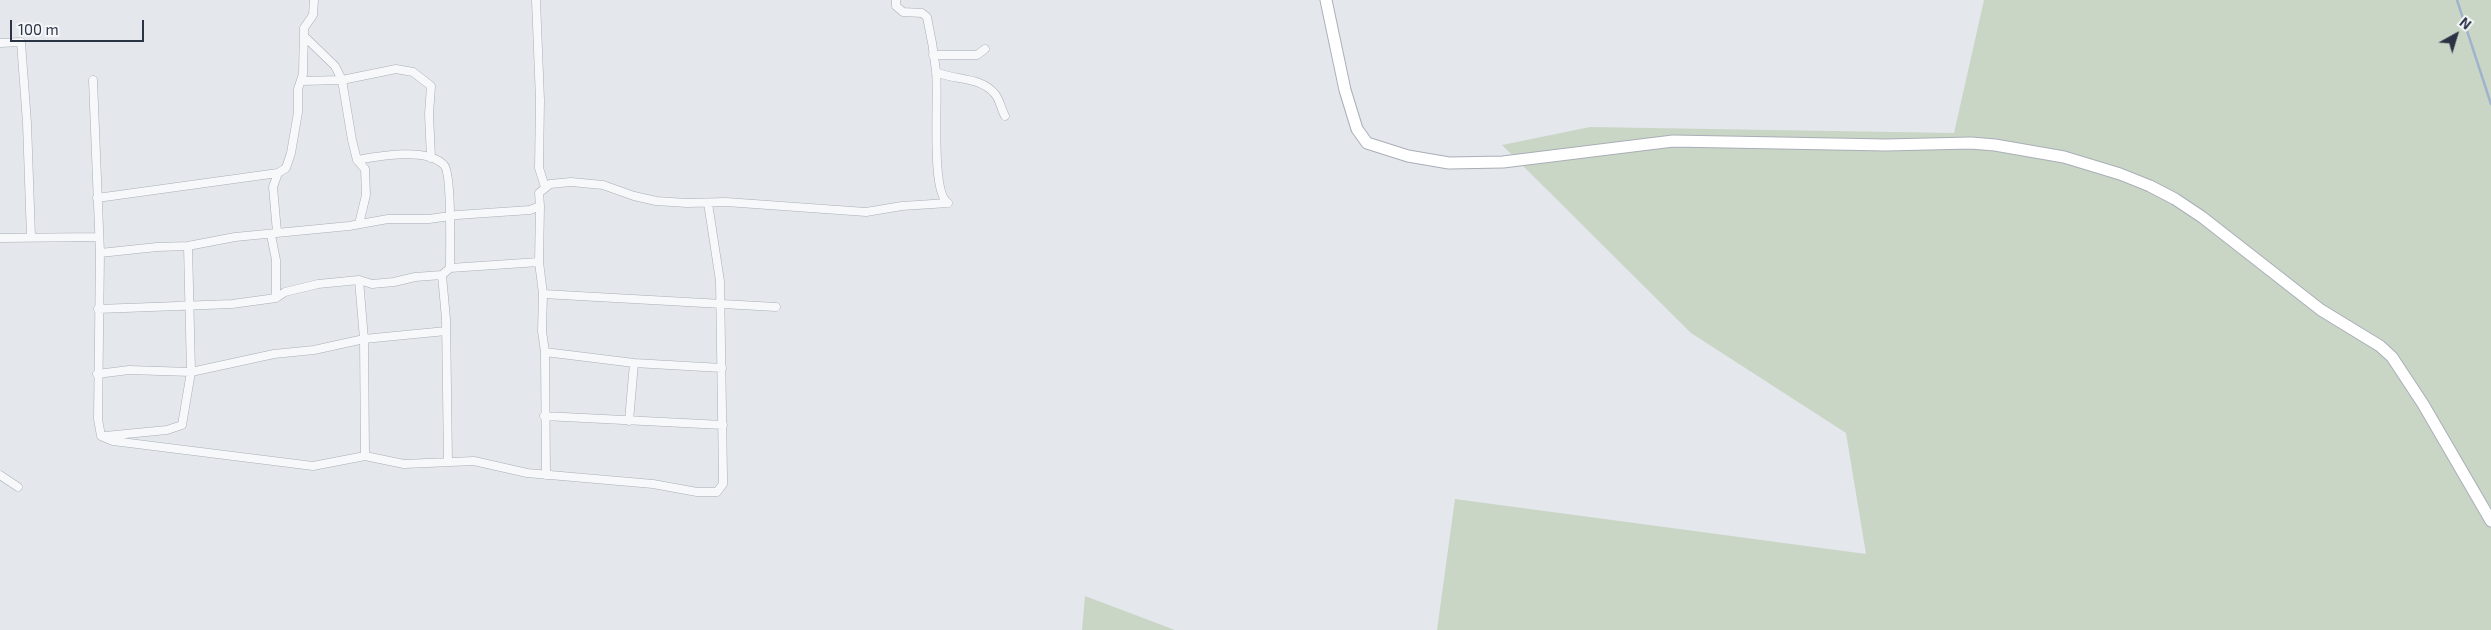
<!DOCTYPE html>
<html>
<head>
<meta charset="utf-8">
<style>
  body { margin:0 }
  #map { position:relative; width:2491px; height:630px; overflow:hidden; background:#e4e7ec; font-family:"Exo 2",sans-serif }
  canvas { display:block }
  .north { position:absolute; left:2431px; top:10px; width:50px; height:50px; -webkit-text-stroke:4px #f4f6f9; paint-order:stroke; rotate:39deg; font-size:14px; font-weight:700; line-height:20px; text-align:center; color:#2b3445 }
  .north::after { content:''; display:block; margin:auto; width:18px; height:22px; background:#2b3445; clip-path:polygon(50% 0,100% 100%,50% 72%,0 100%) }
  .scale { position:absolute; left:10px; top:20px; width:134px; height:22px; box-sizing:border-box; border:2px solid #2b3445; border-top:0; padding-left:6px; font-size:15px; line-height:18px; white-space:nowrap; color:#2b3445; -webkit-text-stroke:4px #f4f6f9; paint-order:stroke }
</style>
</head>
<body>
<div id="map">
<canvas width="2491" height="630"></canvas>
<div class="north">N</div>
<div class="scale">100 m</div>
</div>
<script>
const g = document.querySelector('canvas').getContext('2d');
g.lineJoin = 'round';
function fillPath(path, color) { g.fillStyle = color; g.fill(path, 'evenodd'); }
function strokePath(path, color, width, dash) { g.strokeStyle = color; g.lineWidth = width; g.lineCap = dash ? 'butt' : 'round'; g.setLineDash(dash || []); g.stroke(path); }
fillPath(new Path2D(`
  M1984,0H2491V630H1437L1455,499L1866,554L1846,433L1691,333L1502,145L1590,127L1954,133Z
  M1085,596L1175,630H1082Z`), '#c9d6c5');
strokePath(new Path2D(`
  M2457,0L2491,104`), '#9fb4cc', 2.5);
const street = new Path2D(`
  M536,0L540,100L539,168L545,187
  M896,0V6L903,12L922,13L927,17C931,35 934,53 936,71C939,94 930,192 948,203
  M304,36L335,66L342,80L352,140L357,160L365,169L366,195L359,224
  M0,43L21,42L27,123L31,237
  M933,55H977L985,49
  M936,72C956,81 980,76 995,94C1000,100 1001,109 1005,116
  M93,80L100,253L98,419L101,436L113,441L313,466L365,456L404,464L474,461L527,473L653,484L697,492H717L723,484V477L720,281L708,203
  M301,81L342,80L396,69L413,72L431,86L429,114L431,158
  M357,160C379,156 427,147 444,165C452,173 450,251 450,268
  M97,198L278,173
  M540,206L539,262L543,294L542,331L545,352L546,475
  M277,232L273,187L278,173L286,168L291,153L298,112V89L303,74L304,28L313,15L314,0
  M271,235L276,260V298
  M0,238L99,237
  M100,253L157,247L188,246L235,237L349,226L388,219H429L457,215L530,210L540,206L539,193L550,184L571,182L603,185L634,196L656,201L687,203L726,202L866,212L902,206L948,203
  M442,275L446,319L448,461
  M359,280L364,339L365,456
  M543,294L776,307
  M98,309L232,304L276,298L285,292L318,284L359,280L372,284L394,282L415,277L442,275L450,268L539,262
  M545,352L634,363L722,368
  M97,374L129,370L191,372L274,354L314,350L364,339L446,331
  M544,416L723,425
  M629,421L634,363
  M105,436L167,430L182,425L191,372L188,246
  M0,475L18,487`);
const secondary = new Path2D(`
  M1326,0L1345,90L1357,129L1367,143L1408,156L1449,163L1503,162L1673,141L1886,145L1971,143L1995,145L2064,157L2120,174L2150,186L2175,199L2202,217L2321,310L2380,346L2392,357L2423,404L2491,521`);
strokePath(street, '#a9aeb7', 9);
strokePath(secondary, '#a9aeb7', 13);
strokePath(street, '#f7f8fa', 8);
strokePath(secondary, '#fff', 11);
</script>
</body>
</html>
